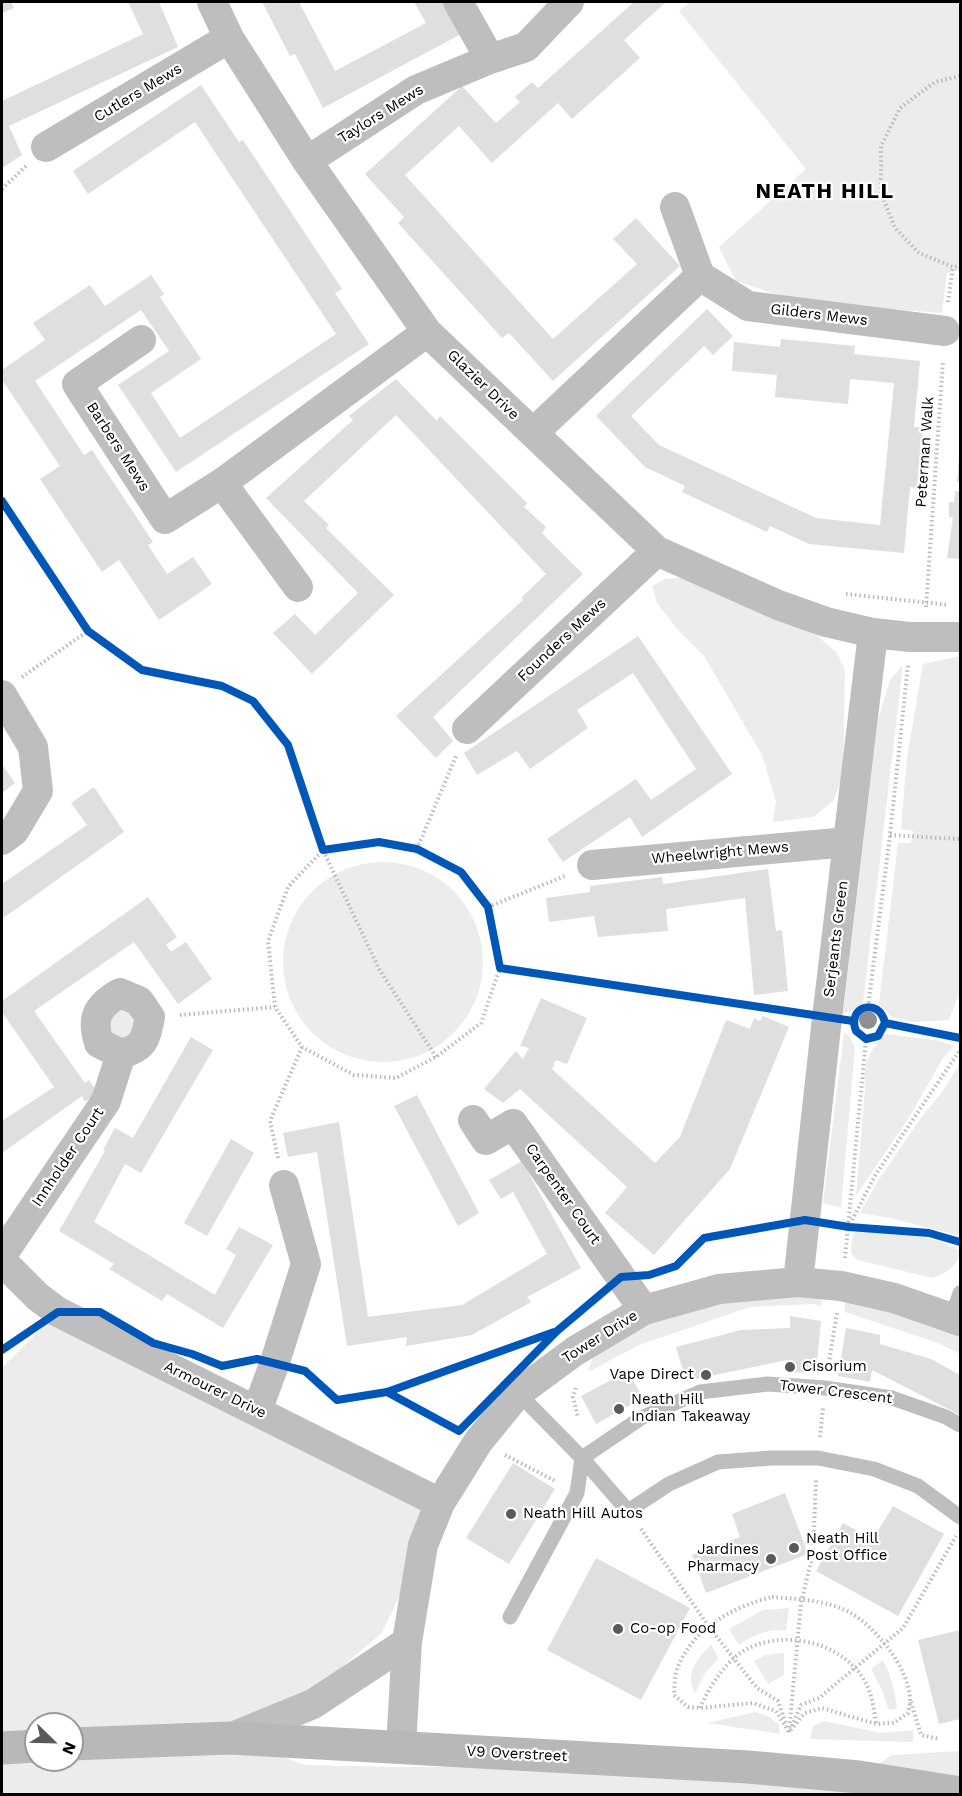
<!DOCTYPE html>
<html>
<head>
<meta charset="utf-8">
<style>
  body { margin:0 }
  #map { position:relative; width:962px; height:1796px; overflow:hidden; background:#fff; font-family:"Work Sans",sans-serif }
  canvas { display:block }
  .frame { position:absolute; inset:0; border:3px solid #000; pointer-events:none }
  .north { position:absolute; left:24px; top:1712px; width:60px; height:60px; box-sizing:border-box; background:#fff; border:2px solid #999; border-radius:50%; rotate:113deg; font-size:16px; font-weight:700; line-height:24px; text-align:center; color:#000 }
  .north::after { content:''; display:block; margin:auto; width:21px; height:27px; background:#595959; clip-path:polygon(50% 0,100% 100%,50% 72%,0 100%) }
</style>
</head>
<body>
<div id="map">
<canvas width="962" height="1796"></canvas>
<div class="frame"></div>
<div class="north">N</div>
</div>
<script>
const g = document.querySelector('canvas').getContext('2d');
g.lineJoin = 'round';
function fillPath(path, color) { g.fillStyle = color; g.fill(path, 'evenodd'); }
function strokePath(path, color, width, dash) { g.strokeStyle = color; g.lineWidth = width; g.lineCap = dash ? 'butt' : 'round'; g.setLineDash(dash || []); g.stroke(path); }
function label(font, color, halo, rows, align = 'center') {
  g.font = font + ' "Work Sans",sans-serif'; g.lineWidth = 4.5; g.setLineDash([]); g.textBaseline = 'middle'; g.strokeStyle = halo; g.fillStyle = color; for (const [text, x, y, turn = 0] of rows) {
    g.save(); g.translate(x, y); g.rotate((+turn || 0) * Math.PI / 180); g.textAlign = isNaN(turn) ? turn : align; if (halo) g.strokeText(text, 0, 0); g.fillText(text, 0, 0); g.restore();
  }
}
fillPath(new Path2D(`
  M690,2H960V270L947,273L942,313L800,302L736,281L719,247L806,169L679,11Z
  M691,577L814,633L836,652L845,670L843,776L833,801L813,817L773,822L776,801L762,755L704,656L677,629L657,603L652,586L665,579Z
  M960,656V992L949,1020L914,1022L891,1017L879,1004L898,843H911L913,831L901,829L907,757L923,664Z
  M903,665L863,1003L853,1010L843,1014L878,720L890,680Z
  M283 962a100 100 0 1 1 200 0a100 100 0 1 1-200 0Z
  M115,1005H131L141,1022L119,1046L105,1035Z
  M844,1033L849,1036L855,1047L841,1208L823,1203Z
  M885,1034L936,1040L954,1046L943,1058L908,1119L856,1196L865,1089C863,1063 868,1053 885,1034Z
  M960,1063V1236L890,1218L860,1213L878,1181L920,1119L943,1091Z
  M861,1225L872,1226L939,1241L960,1250C959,1265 946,1273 933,1278L857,1260L851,1253C851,1242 852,1232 861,1225Z
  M822,1296L821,1306L813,1304L750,1307L639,1345L588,1372L594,1353L634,1328L722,1297Z
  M845,1301L960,1327V1354L938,1343L845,1312Z
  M58,1312L440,1503L423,1545L382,1633L312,1692L231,1738L305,1765L401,1767H748L869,1794H2V1368ZM36,1724H72V1760H36Z
  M789,1608L786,1631C767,1628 755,1635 739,1645L729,1629L763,1610Z
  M711,1645L719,1658L705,1673L695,1693C684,1676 697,1658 711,1645Z
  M784,1653V1675L768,1684L754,1661L766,1655Z
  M883,1660C891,1676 895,1690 897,1709L889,1710L882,1690L871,1669Z
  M755,1712L770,1717L779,1725L780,1734L708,1723Z
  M824,1721L881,1733L913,1730V1742L810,1739L813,1726Z
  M960,1751V1793L859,1777L892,1755Z`), '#ececec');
fillPath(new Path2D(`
  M2,2H11L14,8L2,13Z
  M128,2H159L178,47L9,126L22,155L2,168V101L143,34Z
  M262,2H299L335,71L426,23L414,2H446L463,33L323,108L295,54L290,56Z
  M634,2H666L624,40L640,58L572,119L558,103L492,163L459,126L405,175L553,339L637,264L613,239L636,218L680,266L553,381L509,333L502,338L398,223L404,217L365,174L462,86L496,123L520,102L515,97L532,82L538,88Z
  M201,85L239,142L243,140L342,289L335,293L369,344L176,472L118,385L169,351L141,310L35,381L84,455L92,450L153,542L148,545L167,574L193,557L212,584L159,620L119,560L102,572L40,479L60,466L2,380V370L45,340L33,323L90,285L105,306L151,275L164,294L160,297L201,359L151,393L180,438L336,334L195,122L88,194L73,171Z
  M707,309L733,336L713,355L704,346L631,416L659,445L816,518L880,525L894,383L850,379L848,404L775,397L777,375L732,371L734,342L780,347L781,339L855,346L854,354L920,361L914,427H923L917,488L910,487L904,553L809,544L770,526L767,532L682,492L685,486L645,467L596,416Z
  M396,379L437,421L440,416L527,503L524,507L546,527L542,533L583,574L433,717L453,741L436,758L396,716L523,600L521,598L546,574L396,415L304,501L329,525L326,528L394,595L312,674L273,633L295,614L315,635L358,593L266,498L353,420L349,416Z
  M959,457H960V482H957Z
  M955,491L960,492V559L947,558L953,517H949V502H954Z
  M638,636L732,774L642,837L630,817L563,862L547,839L636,779L651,800L696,769L633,673L577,710L588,728L530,769L517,751L477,775L464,753Z
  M2,764L15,783L2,793Z
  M94,787L124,832L2,919V884L87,825L71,803Z
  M768,869L776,931L782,930L788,991L754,995L745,898L666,909L668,931L598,937L594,916L549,922L546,898L590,892V886L662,877L663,884Z
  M148,897L177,937L166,945L171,952L186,942L212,979L178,1004L134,942L34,1011L85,1083L89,1080L97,1092L85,1102L82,1096L2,1153V1121L54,1087L2,1012V1001Z
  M541,998L587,1018L567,1064L556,1060L552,1069L655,1163L680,1137L726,1020L750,1029L754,1018L760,1021L763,1016L789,1027L730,1169L654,1255L605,1213L627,1187L520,1089L503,1103L484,1089L516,1051L523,1059L529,1048L520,1046Z
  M191,1037L213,1050L141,1173L125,1164L94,1222L215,1295L236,1255L226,1249L239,1227L273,1245L223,1328L167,1294L162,1301L109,1269L114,1264L59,1231L105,1151L103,1150L115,1128L133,1138Z
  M417,1095L479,1213L458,1226L394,1106Z
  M339,1122L368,1317L462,1305L547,1254L513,1192L501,1199L489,1180L522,1161L581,1268L527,1297L531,1302L472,1335L406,1346L407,1337L347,1346L317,1152L288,1157L283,1133Z
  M231,1139L254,1153L207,1236L184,1223Z
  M790,1316L821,1321L816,1372L786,1373L787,1360L686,1381L676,1347L741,1330L790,1328Z
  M846,1328L880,1335V1344L931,1359L960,1375V1415L872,1370L870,1382L838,1376Z
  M628,1371L643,1398L596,1424L581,1396Z
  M513,1463L555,1489L509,1564L466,1538Z
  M785,1493L808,1554L706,1593L692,1555L740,1537L732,1514Z
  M893,1506L944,1534L898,1616L816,1571L843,1523L873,1539Z
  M596,1558L690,1608L641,1700L547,1650Z
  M960,1630V1719L939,1724L918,1640Z`), '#dfdfdf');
strokePath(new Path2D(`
  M960,76L935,82L900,108L881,146V193L895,228L919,253L953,267L960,266
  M2,189L26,166
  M948,302L953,267
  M846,594L949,605
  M926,607L943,361
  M22,677L88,631
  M890,835L960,839
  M417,849L456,756
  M488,907L565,876
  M868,1007L890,835L908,665
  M180,1015L275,1007
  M436,1057L379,969L323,850L288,887L268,941L275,1007L302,1047L354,1075L396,1078L436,1057L481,1023L500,968
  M278,1158L270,1121L302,1047
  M850,1224L876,1174L960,1050
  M845,1258L866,1039
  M828,1368L837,1313
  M576,1388L573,1397L578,1418
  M820,1437L823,1408
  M505,1455L557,1482
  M641,1529L709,1627L757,1688L778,1701L786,1723
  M772,1597C798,1599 826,1600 849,1612C875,1626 910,1669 910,1700C910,1704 909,1709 908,1713L894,1723L876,1724L822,1708L805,1713L789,1732L776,1711L753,1703L700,1708L688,1707L674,1695C675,1686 674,1675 678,1667C694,1627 733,1607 772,1597Z
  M911,1702L921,1735L939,1739
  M700,1708C708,1690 719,1672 734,1658C770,1626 840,1638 864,1680C872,1692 874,1709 876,1724
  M792,1726L801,1705L819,1698L903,1628L956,1536
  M789,1732L801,1603L813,1553L816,1480`), '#b9b9b9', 4, [1.5, 3]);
strokePath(new Path2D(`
  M952,1317L960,1293
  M518,1393L582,1458L628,1511L669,1484L718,1462L772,1458H818L874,1469L918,1486L960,1517
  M510,1617L577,1493L582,1458L641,1418L700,1392L768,1384L825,1388L892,1398L946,1417L960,1425`), '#bebebe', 15);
strokePath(new Path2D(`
  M212,2L229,38L307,161L427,332L657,551L778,605L826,622L873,633L910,637H960
  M458,2L490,59
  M46,147L229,38
  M307,161L416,90L490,59L526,47L569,2
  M675,207L700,276L748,306L945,331
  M141,340L77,384L165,519L222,483L427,332
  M533,433L700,276
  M222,483L298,587
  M2,695L33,747L38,791L14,831L2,840
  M467,729L657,551
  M592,865L848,842
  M120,993L139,1001L150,1017C145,1040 145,1047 121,1054L99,1043C91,1018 97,1006 120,993Z
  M473,1120L486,1140L513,1124L644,1310
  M2,1255L106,1101L121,1054
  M2,1261L38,1297L58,1312L440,1503
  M798,1282L827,1018L873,633
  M257,1411L275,1362L306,1264L284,1185
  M230,1738L313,1704L407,1642
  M401,1747L407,1642L423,1545L440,1503L478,1442L518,1393L575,1351L644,1310L719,1289L798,1282L841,1286L894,1298L960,1321`), '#bebebe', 30);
strokePath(new Path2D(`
  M72,1744L230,1738L748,1767L859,1777L960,1793
  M2,1748L36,1746`), '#b8b8b8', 33);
strokePath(new Path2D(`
  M2,501L88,631L142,670L222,686L253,701L288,745L323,850L379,842L417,849L461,872L488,907L500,968L853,1021
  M885,1023L878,1036L866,1039L856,1031C846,1007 879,996 885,1023L960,1038
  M2,1350L58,1312H100L153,1343L192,1354L222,1366L257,1359L305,1371L337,1400L387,1392L554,1332
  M387,1392L459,1431L557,1331L621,1277L649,1275L676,1266L704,1238L805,1220L849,1227L929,1233L960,1242`), '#0057b8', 8);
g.fillStyle = '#8f8f8f';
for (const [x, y] of [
  [868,1020]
]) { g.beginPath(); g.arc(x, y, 9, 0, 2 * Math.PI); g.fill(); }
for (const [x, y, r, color] of [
  [790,1367,6,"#595959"],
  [706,1375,6,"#595959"],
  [619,1409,6,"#595959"],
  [511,1514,6,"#595959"],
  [794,1548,6,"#595959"],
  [771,1559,6,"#595959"],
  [618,1629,6,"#595959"]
]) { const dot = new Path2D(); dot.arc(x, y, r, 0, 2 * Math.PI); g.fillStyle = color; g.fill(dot); strokePath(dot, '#fff', 2); }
label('15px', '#000', '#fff', [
  ["Cutlers Mews",138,93,-31],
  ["Taylors Mews",381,114,-32],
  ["Gilders Mews",819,315,7],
  ["Glazier Drive",483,385,44],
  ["Barbers Mews",118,447,57],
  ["Peterman Walk",925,452,-86],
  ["Founders Mews",562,640,-43],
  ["Wheelwright Mews",720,853,-5],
  ["Serjeants Green",836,939,-83],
  ["Innholder Court",68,1157,-56],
  ["Carpenter Court",563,1194,55],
  ["Tower Drive",600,1337,-32],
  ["Armourer Drive",215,1390,26],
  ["Tower Crescent",836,1392,7],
  ["V9 Overstreet",517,1754,3]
]);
label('15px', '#000', '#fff', [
  ["Cisorium",802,1367],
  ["Vape Direct",694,1375,"right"],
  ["Neath Hill",631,1400],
  ["Indian Takeaway",631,1417],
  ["Neath Hill Autos",523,1514],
  ["Neath Hill",806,1539],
  ["Post Office",806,1556],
  ["Jardines",759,1550,"right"],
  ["Pharmacy",759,1567,"right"],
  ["Co-op Food",630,1629]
], 'left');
g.letterSpacing = '1.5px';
label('bold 21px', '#000', '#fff', [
  ["NEATH HILL",825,192]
]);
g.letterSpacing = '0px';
</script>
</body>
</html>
